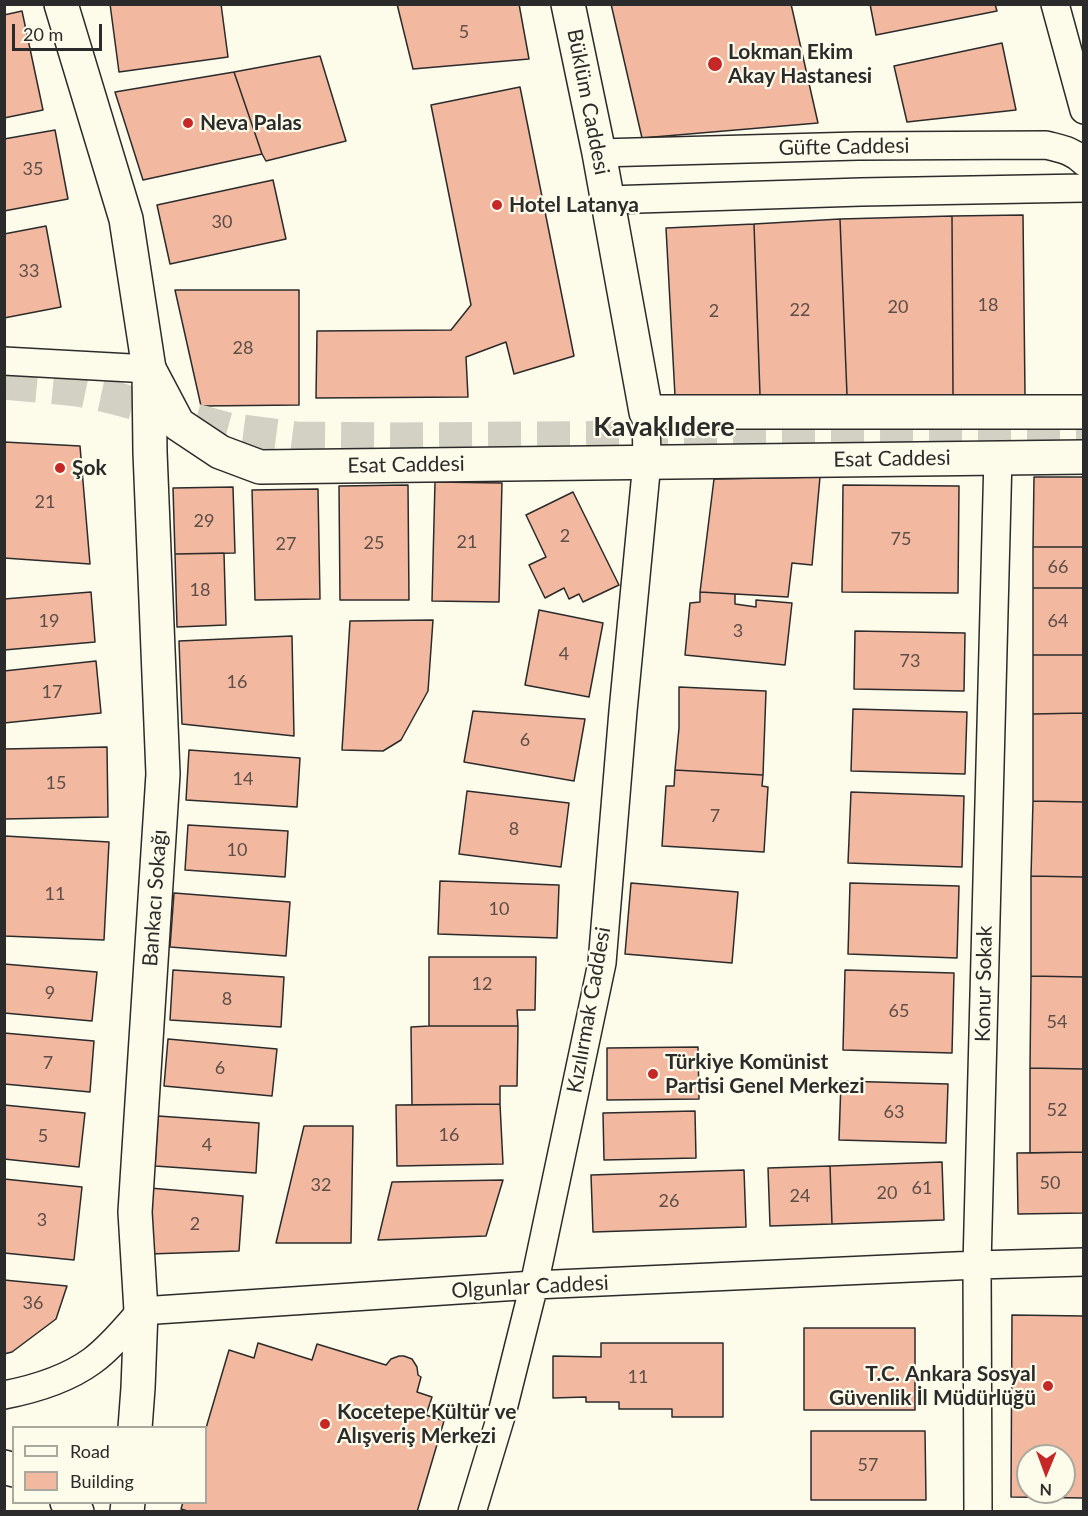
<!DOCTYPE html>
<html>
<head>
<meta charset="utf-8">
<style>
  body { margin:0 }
  #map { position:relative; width:1088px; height:1516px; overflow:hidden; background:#fdfbea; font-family:Lato,sans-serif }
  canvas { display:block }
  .frame { position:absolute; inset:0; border:6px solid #2b2b2b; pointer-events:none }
  .legend { position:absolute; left:12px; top:1426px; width:195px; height:78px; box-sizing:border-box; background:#fdfbea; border:2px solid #a9a89e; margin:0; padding:8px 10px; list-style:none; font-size:18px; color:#2b2b2b }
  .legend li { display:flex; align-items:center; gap:12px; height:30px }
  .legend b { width:30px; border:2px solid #a9a89e }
  .north { position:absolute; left:1016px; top:1444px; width:60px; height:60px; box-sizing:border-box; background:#fdfbea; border:2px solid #a9a89e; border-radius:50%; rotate:181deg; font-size:16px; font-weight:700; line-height:24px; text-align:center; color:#2b2b2b }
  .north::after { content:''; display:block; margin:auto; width:21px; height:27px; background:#c62828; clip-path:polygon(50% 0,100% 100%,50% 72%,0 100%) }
  .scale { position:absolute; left:12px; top:24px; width:90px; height:27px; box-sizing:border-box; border:3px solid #2b2b2b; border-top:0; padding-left:8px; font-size:18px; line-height:21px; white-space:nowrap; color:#2b2b2b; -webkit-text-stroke:4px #fdfbea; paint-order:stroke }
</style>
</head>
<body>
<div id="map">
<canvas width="1088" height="1516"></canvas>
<div class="frame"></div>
<ul class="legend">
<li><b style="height:8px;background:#fdfbea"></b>Road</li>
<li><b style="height:16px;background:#f2b8a0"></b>Building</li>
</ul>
<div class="north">N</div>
<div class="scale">20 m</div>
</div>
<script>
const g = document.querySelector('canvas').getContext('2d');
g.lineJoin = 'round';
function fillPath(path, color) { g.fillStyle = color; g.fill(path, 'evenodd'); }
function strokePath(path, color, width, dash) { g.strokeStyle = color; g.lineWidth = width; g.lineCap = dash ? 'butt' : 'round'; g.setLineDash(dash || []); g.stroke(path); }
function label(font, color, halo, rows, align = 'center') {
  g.font = font + ' Lato,sans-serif'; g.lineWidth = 4.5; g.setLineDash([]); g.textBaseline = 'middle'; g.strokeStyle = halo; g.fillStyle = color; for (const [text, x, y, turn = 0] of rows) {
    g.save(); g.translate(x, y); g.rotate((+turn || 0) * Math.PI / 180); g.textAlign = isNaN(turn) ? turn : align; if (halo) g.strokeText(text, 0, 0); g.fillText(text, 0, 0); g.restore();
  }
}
const building = new Path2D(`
  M110,4H221L228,57L119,72Z
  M397,4H519L529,59L413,69Z
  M611,4H791L818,123L642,138Z
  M870,4H995L997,11L876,35Z
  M22,11L43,110L4,118V15Z
  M1002,43L1016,110L907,122L894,66Z
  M320,56L346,141L266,161L262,154L234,72Z
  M234,72L262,154L143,180L115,92Z
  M520,87L574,356L514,374L506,342L466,357L468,397L316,398L317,331L451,330L471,305L431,105Z
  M55,130L68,199L4,211V139Z
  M273,180L286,239L170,264L157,205Z
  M1023,215L1025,395H953L952,216Z
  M952,216L953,395H847L840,219Z
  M840,219L847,395H760L754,224Z
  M754,224L760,395L675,396L666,228Z
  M46,226L61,307L4,318V234Z
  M175,290H299V405L201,406Z
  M4,442L80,446L90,564L4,558Z
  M820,477L812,565L792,563L788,597L700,592L714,479Z
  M1034,477H1084V547H1033Z
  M435,482L502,483L499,602L432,601Z
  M408,485L409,600H340L339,486Z
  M843,485L959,486L958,593L842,592Z
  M233,487L235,553L175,554L173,488Z
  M318,489L320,599L255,600L252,490Z
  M573,492L619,585L583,602L579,594L569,599L564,588L545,598L529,565L546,557L526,515Z
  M1033,547H1084V588H1033Z
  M224,553L226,625L177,627L175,554Z
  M1033,588H1084V655H1033Z
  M91,592L95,642L4,650V599Z
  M700,592L735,594V604L756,607V600L792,603L785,665L685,655L690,603L700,602Z
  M539,610L603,623L589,697L525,685Z
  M433,620L428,691L401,740L383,751L342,750L350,621Z
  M855,631L965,633L964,691L854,689Z
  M292,636L294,736L182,724L179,641Z
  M1033,655H1084V713L1033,714Z
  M96,661L101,713L4,723V671Z
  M679,687L766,691L763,775L675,770L679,728Z
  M853,709L967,712L965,774L851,771Z
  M473,711L585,719L574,781L464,762Z
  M1084,713V802L1033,801V714Z
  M107,747L108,817L4,819V749Z
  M189,750L300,758L297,807L186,800Z
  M675,770L763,775L762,786L768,787L764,852L662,846L666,786H674Z
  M467,791L569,803L561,867L459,854Z
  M851,792L964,796L962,867L848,863Z
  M1033,801L1084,802V877L1031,876Z
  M188,825L288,831L285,877L185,870Z
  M5,836L109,842L104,940L4,936Z
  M1031,876L1084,877V977L1031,976Z
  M440,881L559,885L557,938L438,934Z
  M631,883L738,892L732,963L625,954Z
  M850,883L959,886L957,958L848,954Z
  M174,893L290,902L286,956L170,947Z
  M429,957H536L535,1010H517L518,1026H429Z
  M4,964L97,972L92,1021L4,1013Z
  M173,970L284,977L281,1027L170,1020Z
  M845,970L954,973L952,1053L843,1050Z
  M1031,976L1084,977V1069L1030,1068Z
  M429,1026H518L517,1086H500V1104L412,1105L411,1027Z
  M4,1033L94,1041L90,1092L4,1084Z
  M168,1039L277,1049L272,1096L164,1086Z
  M698,1047L699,1099L607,1100V1048Z
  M1030,1068L1084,1069V1152L1030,1153Z
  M841,1081L948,1084L946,1143L839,1140Z
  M500,1104L503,1164L397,1166L396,1105Z
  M4,1105L85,1113L79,1167L4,1159Z
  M695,1111L696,1158L604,1160L603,1113Z
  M158,1116L259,1123L256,1173L155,1166Z
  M304,1126H353L351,1243H276Z
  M1084,1152V1213L1018,1214L1017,1153Z
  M942,1162L944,1220L832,1224L830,1166Z
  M830,1166L832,1224L770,1226L768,1168Z
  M744,1170L746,1227L593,1232L591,1175Z
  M4,1179L82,1187L74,1260L4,1253Z
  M503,1180L486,1236L378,1240L392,1182Z
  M150,1188L243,1196L239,1251L149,1254Z
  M4,1280L67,1286L56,1319L12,1352L4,1354Z
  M1012,1315L1084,1316V1498L1011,1497ZM1028,1456H1064V1492H1028Z
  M804,1328H915V1410H804Z
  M258,1343L312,1360L317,1344L386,1365L391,1359L399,1356H404L412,1359L417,1367L418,1375L421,1377L417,1392L432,1397L426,1415L444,1421L417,1512H191L181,1509L183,1502H206V1428L229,1350L254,1358Z
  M601,1343H723V1417H672V1409H619V1402H586V1397L553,1398V1356L601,1357Z
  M811,1431H925L926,1500H811Z`);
fillPath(building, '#f2b8a0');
strokePath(building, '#2b2b2b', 1.5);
strokePath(new Path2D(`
  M4,383L78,390L111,397L228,429L297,438L394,439L1084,434`), '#d3d1c4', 33, [33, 16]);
const minor = new Path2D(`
  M1055,4L1084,110
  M599,153L858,146L1046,145C1061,149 1072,150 1084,162
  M607,200L861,192L1084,188
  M4,361L149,369
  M4,1395C35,1389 66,1380 92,1361C111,1347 126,1328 141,1311L534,1285L977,1265L1084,1262
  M472,1512L502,1413L534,1285L602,963L623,711L647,462L646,412
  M978,1512L977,1265L998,457`);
const tertiary = new Path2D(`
  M568,4L599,153L646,412H1084
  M149,369L178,424L220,452L260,467L1084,457
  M4,1467L14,1470
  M67,1502L77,1512`);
const secondary = new Path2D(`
  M61,4L126,219L149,369L150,452L163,774L135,1212L141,1311L138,1388L135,1428
  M127,1512L128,1502`);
strokePath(minor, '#2b2b2b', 30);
strokePath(tertiary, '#2b2b2b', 36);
strokePath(secondary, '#2b2b2b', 36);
strokePath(minor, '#fdfbea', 27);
strokePath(tertiary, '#fdfbea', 33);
strokePath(secondary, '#fdfbea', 33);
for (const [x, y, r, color] of [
  [715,64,8,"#c62828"],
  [188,123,6,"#c62828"],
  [497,205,6,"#c62828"],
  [60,468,6,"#c62828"],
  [653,1074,6,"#c62828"],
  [1048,1386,6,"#c62828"],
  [325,1424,6,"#c62828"]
]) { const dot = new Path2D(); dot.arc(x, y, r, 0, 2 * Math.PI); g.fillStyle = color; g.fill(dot); strokePath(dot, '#fdfbea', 2); }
label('18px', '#5d4e48', null, [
  ["5",464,32],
  ["35",33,169],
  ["30",222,222],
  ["33",29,271],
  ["18",988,305],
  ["20",898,307],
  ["22",800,310],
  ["2",714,311],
  ["28",243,348],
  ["21",45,502],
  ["29",204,521],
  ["2",565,536],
  ["75",901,539],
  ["21",467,542],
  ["25",374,543],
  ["27",286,544],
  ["66",1058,567],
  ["18",200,590],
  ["19",49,621],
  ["64",1058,621],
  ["3",738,631],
  ["4",564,654],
  ["73",910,661],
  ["16",237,682],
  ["17",52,692],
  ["6",525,740],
  ["14",243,779],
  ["15",56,783],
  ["7",715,816],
  ["8",514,829],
  ["10",237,850],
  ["11",55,894],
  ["10",499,909],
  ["12",482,984],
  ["9",50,993],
  ["8",227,999],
  ["65",899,1011],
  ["54",1057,1022],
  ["7",48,1063],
  ["6",220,1068],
  ["52",1057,1110],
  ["63",894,1112],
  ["16",449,1135],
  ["5",43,1136],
  ["4",207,1145],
  ["50",1050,1183],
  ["32",321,1185],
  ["61",922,1188],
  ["20",887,1193],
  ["24",800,1196],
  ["26",669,1201],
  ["3",42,1220],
  ["2",195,1224],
  ["36",33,1303],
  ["11",638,1377],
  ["57",868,1465]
]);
label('bold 21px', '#2b2b2b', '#fdfbea', [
  ["Lokman Ekim",728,52],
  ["Akay Hastanesi",728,76],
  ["Neva Palas",200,123],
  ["Hotel Latanya",509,205],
  ["Şok",72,468],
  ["Türkiye Komünist",665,1062],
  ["Partisi Genel Merkezi",665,1086],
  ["T.C. Ankara Sosyal",1036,1374,"right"],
  ["Güvenlik İl Müdürlüğü",1036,1398,"right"],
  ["Kocetepe Kültür ve",337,1412],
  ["Alışveriş Merkezi",337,1436]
], 'left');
label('21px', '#2b2b2b', '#fdfbea', [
  ["Büklüm Caddesi",588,102,79],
  ["Güfte Caddesi",844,147,-1],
  ["Esat Caddesi",892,459,-1],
  ["Esat Caddesi",406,465,-1],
  ["Bankacı Sokağı",155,898,-86],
  ["Konur Sokak",984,984,-89],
  ["Kızılırmak Caddesi",589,1010,-80],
  ["Olgunlar Caddesi",530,1287,-3]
]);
label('bold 27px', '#2b2b2b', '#fdfbea', [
  ["Kavaklıdere",664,427]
]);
</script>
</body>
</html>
